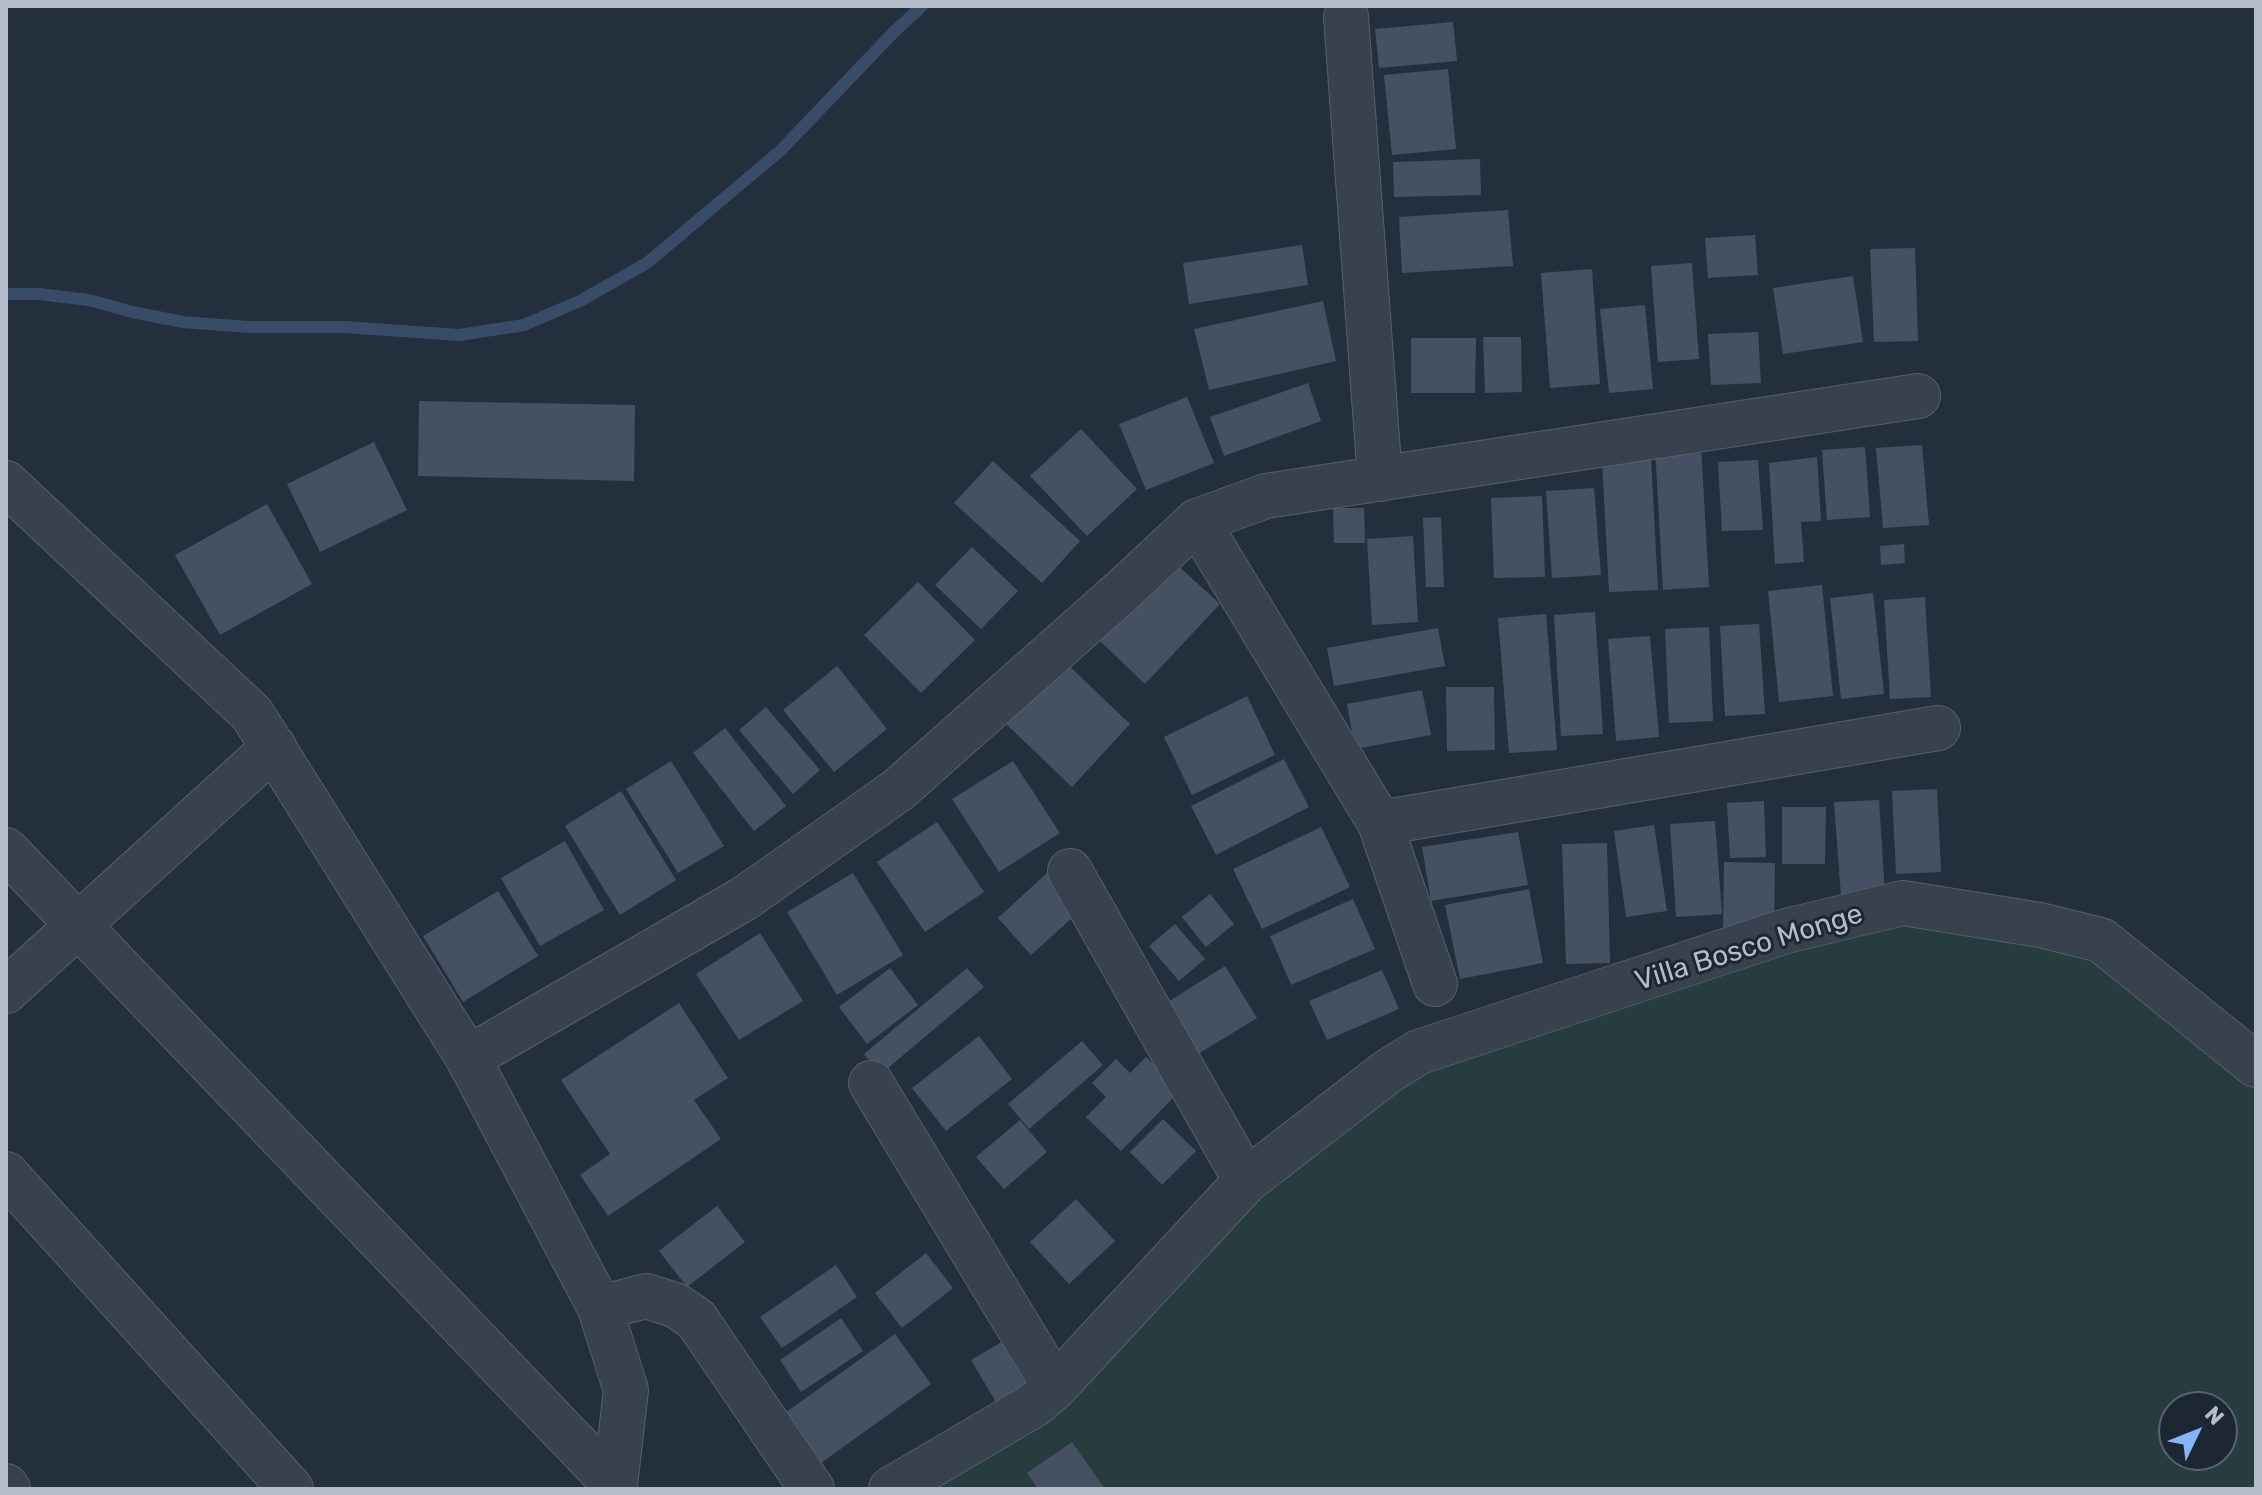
<!DOCTYPE html>
<html>
<head>
<meta charset="utf-8">
<style>
  body { margin:0 }
  #map { position:relative; width:2262px; height:1495px; overflow:hidden; background:#242f3e; font-family:Rubik,sans-serif }
  canvas { display:block }
  .frame { position:absolute; inset:0; border:8px solid #b4bcc9; pointer-events:none }
  .north { position:absolute; left:2158px; top:1391px; width:80px; height:80px; box-sizing:border-box; background:#1d2633; border:2px solid #59626f; border-radius:50%; rotate:47deg; font-size:22px; font-weight:700; line-height:32px; text-align:center; color:#b4bcc9 }
  .north::after { content:''; display:block; margin:auto; width:28px; height:36px; background:#8ab4f8; clip-path:polygon(50% 0,100% 100%,50% 72%,0 100%) }
</style>
</head>
<body>
<div id="map">
<canvas width="2262" height="1495"></canvas>
<div class="frame"></div>
<div class="north">N</div>
</div>
<script>
const g = document.querySelector('canvas').getContext('2d');
g.lineJoin = 'round';
function fillPath(path, color) { g.fillStyle = color; g.fill(path, 'evenodd'); }
function strokePath(path, color, width, dash) { g.strokeStyle = color; g.lineWidth = width; g.lineCap = dash ? 'butt' : 'round'; g.setLineDash(dash || []); g.stroke(path); }
function label(font, color, halo, rows, align = 'center') {
  g.font = font + ' Rubik,sans-serif'; g.lineWidth = 6; g.setLineDash([]); g.textBaseline = 'middle'; g.strokeStyle = halo; g.fillStyle = color; for (const [text, x, y, turn = 0] of rows) {
    g.save(); g.translate(x, y); g.rotate((+turn || 0) * Math.PI / 180); g.textAlign = isNaN(turn) ? turn : align; if (halo) g.strokeText(text, 0, 0); g.fillText(text, 0, 0); g.restore();
  }
}
fillPath(new Path2D(`
  M1907,907L2101,947L2256,1073V1489H896L1055,1402L1251,1187L1460,1042ZM2174,1407H2222V1455H2174Z`), '#263c3f');
strokePath(new Path2D(`
  M6,294H39L89,300L132,312L183,322L248,327H345L459,335L524,325L580,301L647,263L780,151L894,32L922,6`), '#394c67', 12);
fillPath(new Path2D(`
  M1453,22L1457,61L1379,68L1375,29Z
  M1448,69L1456,149L1392,155L1384,75Z
  M1480,159L1481,195L1394,197L1393,162Z
  M1508,210L1513,266L1402,273L1399,217Z
  M1755,235L1758,275L1708,278L1705,238Z
  M1302,245L1308,285L1189,304L1183,263Z
  M1915,248L1918,341L1874,342L1870,249Z
  M1692,263L1699,359L1658,362L1651,266Z
  M1592,269L1600,384L1550,388L1541,273Z
  M1853,276L1863,342L1783,354L1773,288Z
  M1323,301L1336,361L1209,390L1194,329Z
  M1645,305L1653,389L1609,393L1600,309Z
  M1758,332L1761,383L1711,385L1708,334Z
  M1483,337H1521L1522,392L1485,393Z
  M1411,338H1476L1475,393H1411Z
  M1308,383L1321,421L1224,456L1210,417Z
  M1187,397L1214,463L1146,490L1119,424Z
  M419,401L635,405L634,481L418,476Z
  M1081,429L1137,489L1087,536L1030,476Z
  M374,442L407,510L320,552L287,484Z
  M1701,445L1709,587L1663,590L1655,447Z
  M1922,445L1929,525L1883,528L1876,448Z
  M1865,447L1870,517L1827,520L1822,450Z
  M1817,457L1821,521L1801,522L1804,562L1775,564L1769,463Z
  M1651,458L1658,590L1609,592L1602,461Z
  M1758,460L1763,530L1722,531L1718,462Z
  M993,461L1080,541L1042,583L954,503Z
  M1594,488L1601,575L1552,578L1546,491Z
  M1542,496L1545,577L1494,578L1491,498Z
  M267,504L312,584L220,635L175,555Z
  M1333,508H1364L1365,543H1334Z
  M1441,517L1444,587H1426L1423,518Z
  M1413,536L1418,622L1372,625L1367,539Z
  M1904,544L1905,563L1881,565L1880,546Z
  M972,547L1018,591L981,629L935,585Z
  M1174,562L1220,604L1145,684L1100,641Z
  M918,582L975,640L921,693L864,635Z
  M1822,585L1833,696L1779,702L1768,591Z
  M1873,593L1884,694L1841,699L1830,598Z
  M1925,597L1931,697L1890,699L1884,600Z
  M1595,612L1603,734L1561,736L1554,615Z
  M1546,614L1557,750L1509,753L1498,618Z
  M1759,624L1765,714L1725,716L1720,626Z
  M1709,627L1713,721L1669,723L1665,629Z
  M1438,628L1445,666L1334,686L1327,648Z
  M1650,636L1659,737L1616,741L1608,639Z
  M1064,661L1130,724L1072,787L1005,723Z
  M837,666L887,729L834,772L783,710Z
  M1446,687H1494L1495,750L1447,751Z
  M1422,690L1431,735L1355,749L1347,704Z
  M1247,696L1275,755L1192,795L1164,737Z
  M766,707L820,770L793,794L739,730Z
  M725,728L786,806L754,831L693,753Z
  M1284,759L1309,807L1216,855L1191,806Z
  M671,761L724,846L678,873L626,789Z
  M1013,761L1060,833L999,872L952,799Z
  M1937,789L1941,872L1896,874L1892,791Z
  M621,791L676,880L620,915L565,826Z
  M1879,800L1885,894L1841,896L1834,802Z
  M1764,801L1766,857L1730,858L1727,803Z
  M1782,807H1826L1825,864H1782Z
  M1715,821L1722,914L1676,917L1670,824Z
  M937,822L984,892L925,932L877,862Z
  M1654,825L1667,911L1626,917L1614,831Z
  M1321,827L1350,887L1262,929L1233,869Z
  M1518,832L1528,885L1431,901L1422,847Z
  M565,841L604,910L540,946L501,878Z
  M1607,843L1610,963L1566,964L1562,844Z
  M1724,862L1775,863L1774,929L1723,928Z
  M853,873L903,955L837,995L787,912Z
  M1047,873L1081,910L1031,955L998,918Z
  M1529,889L1543,963L1460,979L1445,905Z
  M498,891L538,956L463,1002L423,936Z
  M1210,894L1234,924L1206,947L1182,917Z
  M1353,899L1375,949L1291,985L1270,936Z
  M1175,924L1205,959L1179,981L1149,946Z
  M760,933L803,1001L739,1040L696,974Z
  M1225,966L1257,1018L1195,1056L1163,1005Z
  M890,968L918,1005L867,1044L839,1007Z
  M967,968L984,987L881,1074L864,1054Z
  M1382,970L1399,1009L1327,1040L1309,1001Z
  M679,1003L728,1078L694,1100L721,1139L608,1216L580,1175L610,1154L561,1080Z
  M979,1036L1012,1079L946,1131L912,1088Z
  M1082,1041L1103,1065L1029,1129L1008,1104Z
  M1146,1057L1180,1091L1121,1151L1086,1117L1106,1097L1092,1083L1116,1059L1130,1073Z
  M1163,1119L1196,1151L1162,1185L1130,1152Z
  M1020,1120L1047,1152L1004,1189L976,1157Z
  M1076,1199L1115,1241L1069,1284L1030,1242Z
  M717,1206L745,1242L687,1287L659,1251Z
  M926,1253L953,1288L902,1328L875,1293Z
  M836,1265L857,1297L782,1348L760,1317Z
  M841,1318L863,1351L801,1392L780,1360Z
  M895,1334L931,1384L821,1463L785,1413Z
  M1005,1340L1033,1389L1000,1409L971,1360Z
  M1072,1442L1105,1489H1038L1027,1473Z`), '#455162');
const minor = new Path2D(`
  M1346,17L1380,479
  M6,483L252,714L468,1058L600,1308L626,1390L615,1485L612,1489
  M1197,521L1380,823L1435,984
  M1380,823L1938,728
  M6,850L615,1485
  M1070,871L1246,1181
  M6,991L274,747
  M468,1058L745,898L898,790L1121,592L1197,521L1266,496L1918,396
  M871,1083L1055,1387
  M6,1174L291,1489
  M600,1308L646,1296L675,1305L696,1319L812,1489
  M6,1486L8,1489
  M891,1489L1034,1405L1055,1387L1246,1181L1387,1072L1419,1052L1786,931L1903,903L2040,925L2101,940L2256,1065`);
strokePath(minor, '#565f6c', 46);
strokePath(minor, '#38414e', 44);
label('28px', '#b4bcc9', '#1d2633', [
  ["Villa Bosco Monge",1749,948,-17]
]);
</script>
</body>
</html>
